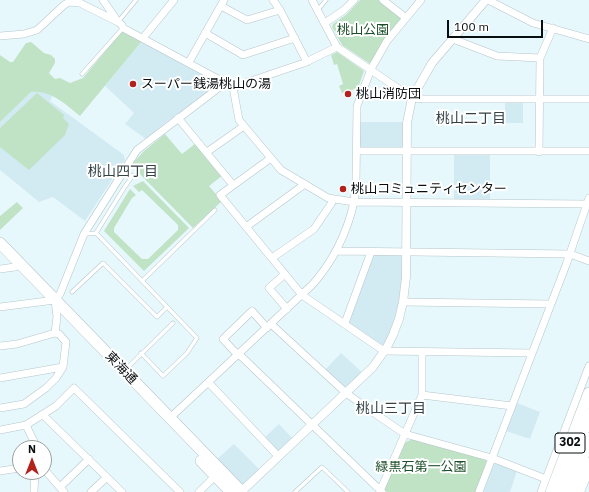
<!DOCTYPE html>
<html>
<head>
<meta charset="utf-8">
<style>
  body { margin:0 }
  #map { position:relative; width:589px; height:492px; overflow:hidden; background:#e7f8fd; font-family:"IBM Plex Sans",sans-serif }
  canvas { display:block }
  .north { position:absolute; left:12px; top:440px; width:40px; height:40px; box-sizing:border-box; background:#fff; border:1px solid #9d9f9f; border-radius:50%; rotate:0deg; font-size:11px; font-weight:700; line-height:16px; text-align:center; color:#090e10 }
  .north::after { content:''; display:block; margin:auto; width:14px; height:18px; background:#b1221c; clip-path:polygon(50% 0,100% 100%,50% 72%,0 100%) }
  .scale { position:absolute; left:447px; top:20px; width:96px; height:18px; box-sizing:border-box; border:2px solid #090e10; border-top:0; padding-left:5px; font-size:12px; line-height:14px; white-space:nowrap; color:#090e10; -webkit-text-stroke:3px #fff; paint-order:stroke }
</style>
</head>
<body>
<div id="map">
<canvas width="589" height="492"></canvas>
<div class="north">N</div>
<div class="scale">100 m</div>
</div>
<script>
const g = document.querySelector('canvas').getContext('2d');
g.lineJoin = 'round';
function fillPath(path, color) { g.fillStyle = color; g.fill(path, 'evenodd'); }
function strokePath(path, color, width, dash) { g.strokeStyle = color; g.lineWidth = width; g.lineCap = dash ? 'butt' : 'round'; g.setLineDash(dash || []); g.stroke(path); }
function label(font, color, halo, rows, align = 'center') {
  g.font = font + ' "IBM Plex Sans","Noto Sans JP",sans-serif'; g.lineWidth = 4; g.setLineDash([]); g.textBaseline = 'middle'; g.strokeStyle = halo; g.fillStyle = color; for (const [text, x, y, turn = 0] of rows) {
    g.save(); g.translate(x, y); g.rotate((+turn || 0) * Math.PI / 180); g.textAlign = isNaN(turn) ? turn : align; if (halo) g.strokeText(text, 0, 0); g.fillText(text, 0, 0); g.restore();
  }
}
fillPath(new Path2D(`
  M142,41L218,81V86L165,123L146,139L125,124L134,113L105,86Z
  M39,91L53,95L50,101L124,155L125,160L85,221L53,197L39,202L0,170V122L31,92Z
  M505,101H523V123H505Z
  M359,122H404V145L402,147H361L359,144Z
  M454,154H490V200H454Z
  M374,255H400L403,258V284L395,321L385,344L379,345L349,324V320L372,257Z
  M341,353L363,373L348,387H345L325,370Z
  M517,403L540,412L530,439L506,431Z
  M279,424L293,439L281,450H277L264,438Z
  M234,444L260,470L245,484H241L217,459Z
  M494,464H498L517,471L510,492H483Z`), '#d2ebf3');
fillPath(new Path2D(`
  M360,0H381L400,16L402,20L372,63H369L342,45L332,27L333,24L347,14Z
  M123,30L142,41L80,116C65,104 51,90 31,92L0,122V55L10,62H13L26,43L31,42L44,53L51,55L55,59V63L49,73L55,79L60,78L70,83L83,78Z
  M337,52L364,71L358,88L342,93L339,86L343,84L337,64L334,65L331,55Z
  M37,93L64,115L63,118L69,124L65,135L29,170L0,147V128Z
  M165,134L182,154L196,143L223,175L209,186L222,201L193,228L131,165L144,151Z
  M143,181L189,228L144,271L104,231L130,189L136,195L132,198L114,228V232L142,259H148L178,230V225L142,190L139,192L133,186Z
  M17,202L23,208L0,230V216Z
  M413,439L485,459L487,462L476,492H386L384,488L404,443Z`), '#c0e2c5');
const service = new Path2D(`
  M318,10L326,0
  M118,22L136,0
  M82,74L123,28
  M96,233L197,338L187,353L163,376L141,353
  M85,234L96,233L124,188L133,175
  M142,281L215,210
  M72,292L103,263L157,317L167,307
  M125,370L173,323
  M295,492L322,467L348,492`);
const minor = new Path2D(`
  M103,0L118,22L122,25L123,28L233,87L304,63L337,47
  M273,0L280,10L307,62
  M312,0L337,47L412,98L424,99H589
  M383,0L406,18
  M421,0L387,41L371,69L357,106L356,185L354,202L587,204
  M488,0L533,23L589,39
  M221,6L247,20L280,10
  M325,23L344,10L354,0
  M205,33L243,55L295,38
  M0,36L24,34L37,30L64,5L69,2L80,3L118,22
  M143,38L174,0
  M453,39L497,56L540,58
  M189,62L224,0
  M178,118L233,185
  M356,151H589
  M207,152L244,126
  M539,152L540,58L553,28
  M271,158L220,195L302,295L384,351L532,353
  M246,227L305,184
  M336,251L570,254L589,261
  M272,258L314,229L331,204L333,200
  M0,269L15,267
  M285,274L269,288L287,309
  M55,300L57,317L55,333
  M403,302L551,304
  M0,307L55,300L60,294L84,234L137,150L225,83
  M345,323L371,252
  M271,324L346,393L374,413L405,434L492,458L546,479
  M267,328L252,311L223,339L234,351L243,358L382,492
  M0,346L17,344L55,333L59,334L66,342L63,367L56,378L46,388L24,404L0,408
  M0,378L63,367
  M209,383L278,456
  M422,395L512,406
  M43,415L122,492
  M170,418L313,284C334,260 347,233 354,202L328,198L281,170L239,120L233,87
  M26,425L37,448
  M0,430L26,425L56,406L74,388L180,492
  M44,469L64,492
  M0,471L20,468
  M60,487L89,459
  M380,491L422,395V352
  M34,492L35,472
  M91,492L107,477
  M199,492L215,476
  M479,492L566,265L589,198
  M541,492L589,366`);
const tertiary = new Path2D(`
  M241,492L373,367L387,347L393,335L399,319L403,302L406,277L407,123L412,98L432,63L486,0`);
const primary = new Path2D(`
  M0,243L242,492
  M201,461L231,492`);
const trunk = new Path2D(`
  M551,492L589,393`);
const motorway = new Path2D(`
  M559,492L589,415
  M569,492L589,439
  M578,492L589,464`);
strokePath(service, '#b5c5ca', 4.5);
strokePath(minor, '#b5c5ca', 8);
strokePath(tertiary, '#b5c5ca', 9);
strokePath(primary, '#b5c5ca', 12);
strokePath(trunk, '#b5c5ca', 12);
strokePath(motorway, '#b5c5ca', 13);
strokePath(service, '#fff', 3.5);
strokePath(minor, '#fff', 7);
strokePath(tertiary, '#fff', 8);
strokePath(primary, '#fff', 11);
strokePath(trunk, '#fff', 11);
strokePath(motorway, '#fff', 12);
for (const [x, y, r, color] of [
  [133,84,4,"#b1221c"],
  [348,94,4,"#b1221c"],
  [343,189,4,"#b1221c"]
]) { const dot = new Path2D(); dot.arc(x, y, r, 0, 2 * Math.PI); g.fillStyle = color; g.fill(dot); strokePath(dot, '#fff', 1.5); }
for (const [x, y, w] of [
  [570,443,30]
]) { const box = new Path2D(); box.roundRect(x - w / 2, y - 10, w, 20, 3); g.fillStyle = '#fff'; g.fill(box); strokePath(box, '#090e10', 1); }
label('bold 12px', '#090e10', null, [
  ["302",570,443]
]);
label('13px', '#1b4d28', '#fff', [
  ["桃山公園",363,30],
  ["緑黒石第一公園",421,467]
]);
label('13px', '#090e10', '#fff', [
  ["スーパー銭湯桃山の湯",141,84],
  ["桃山消防団",356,94],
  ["桃山コミュニティセンター",351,189]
], 'left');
label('13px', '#090e10', '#fff', [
  ["東海通",121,368,46]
]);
label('14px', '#344246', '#fff', [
  ["桃山二丁目",471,119],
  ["桃山四丁目",123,172],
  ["桃山三丁目",391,409]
]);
</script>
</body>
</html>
